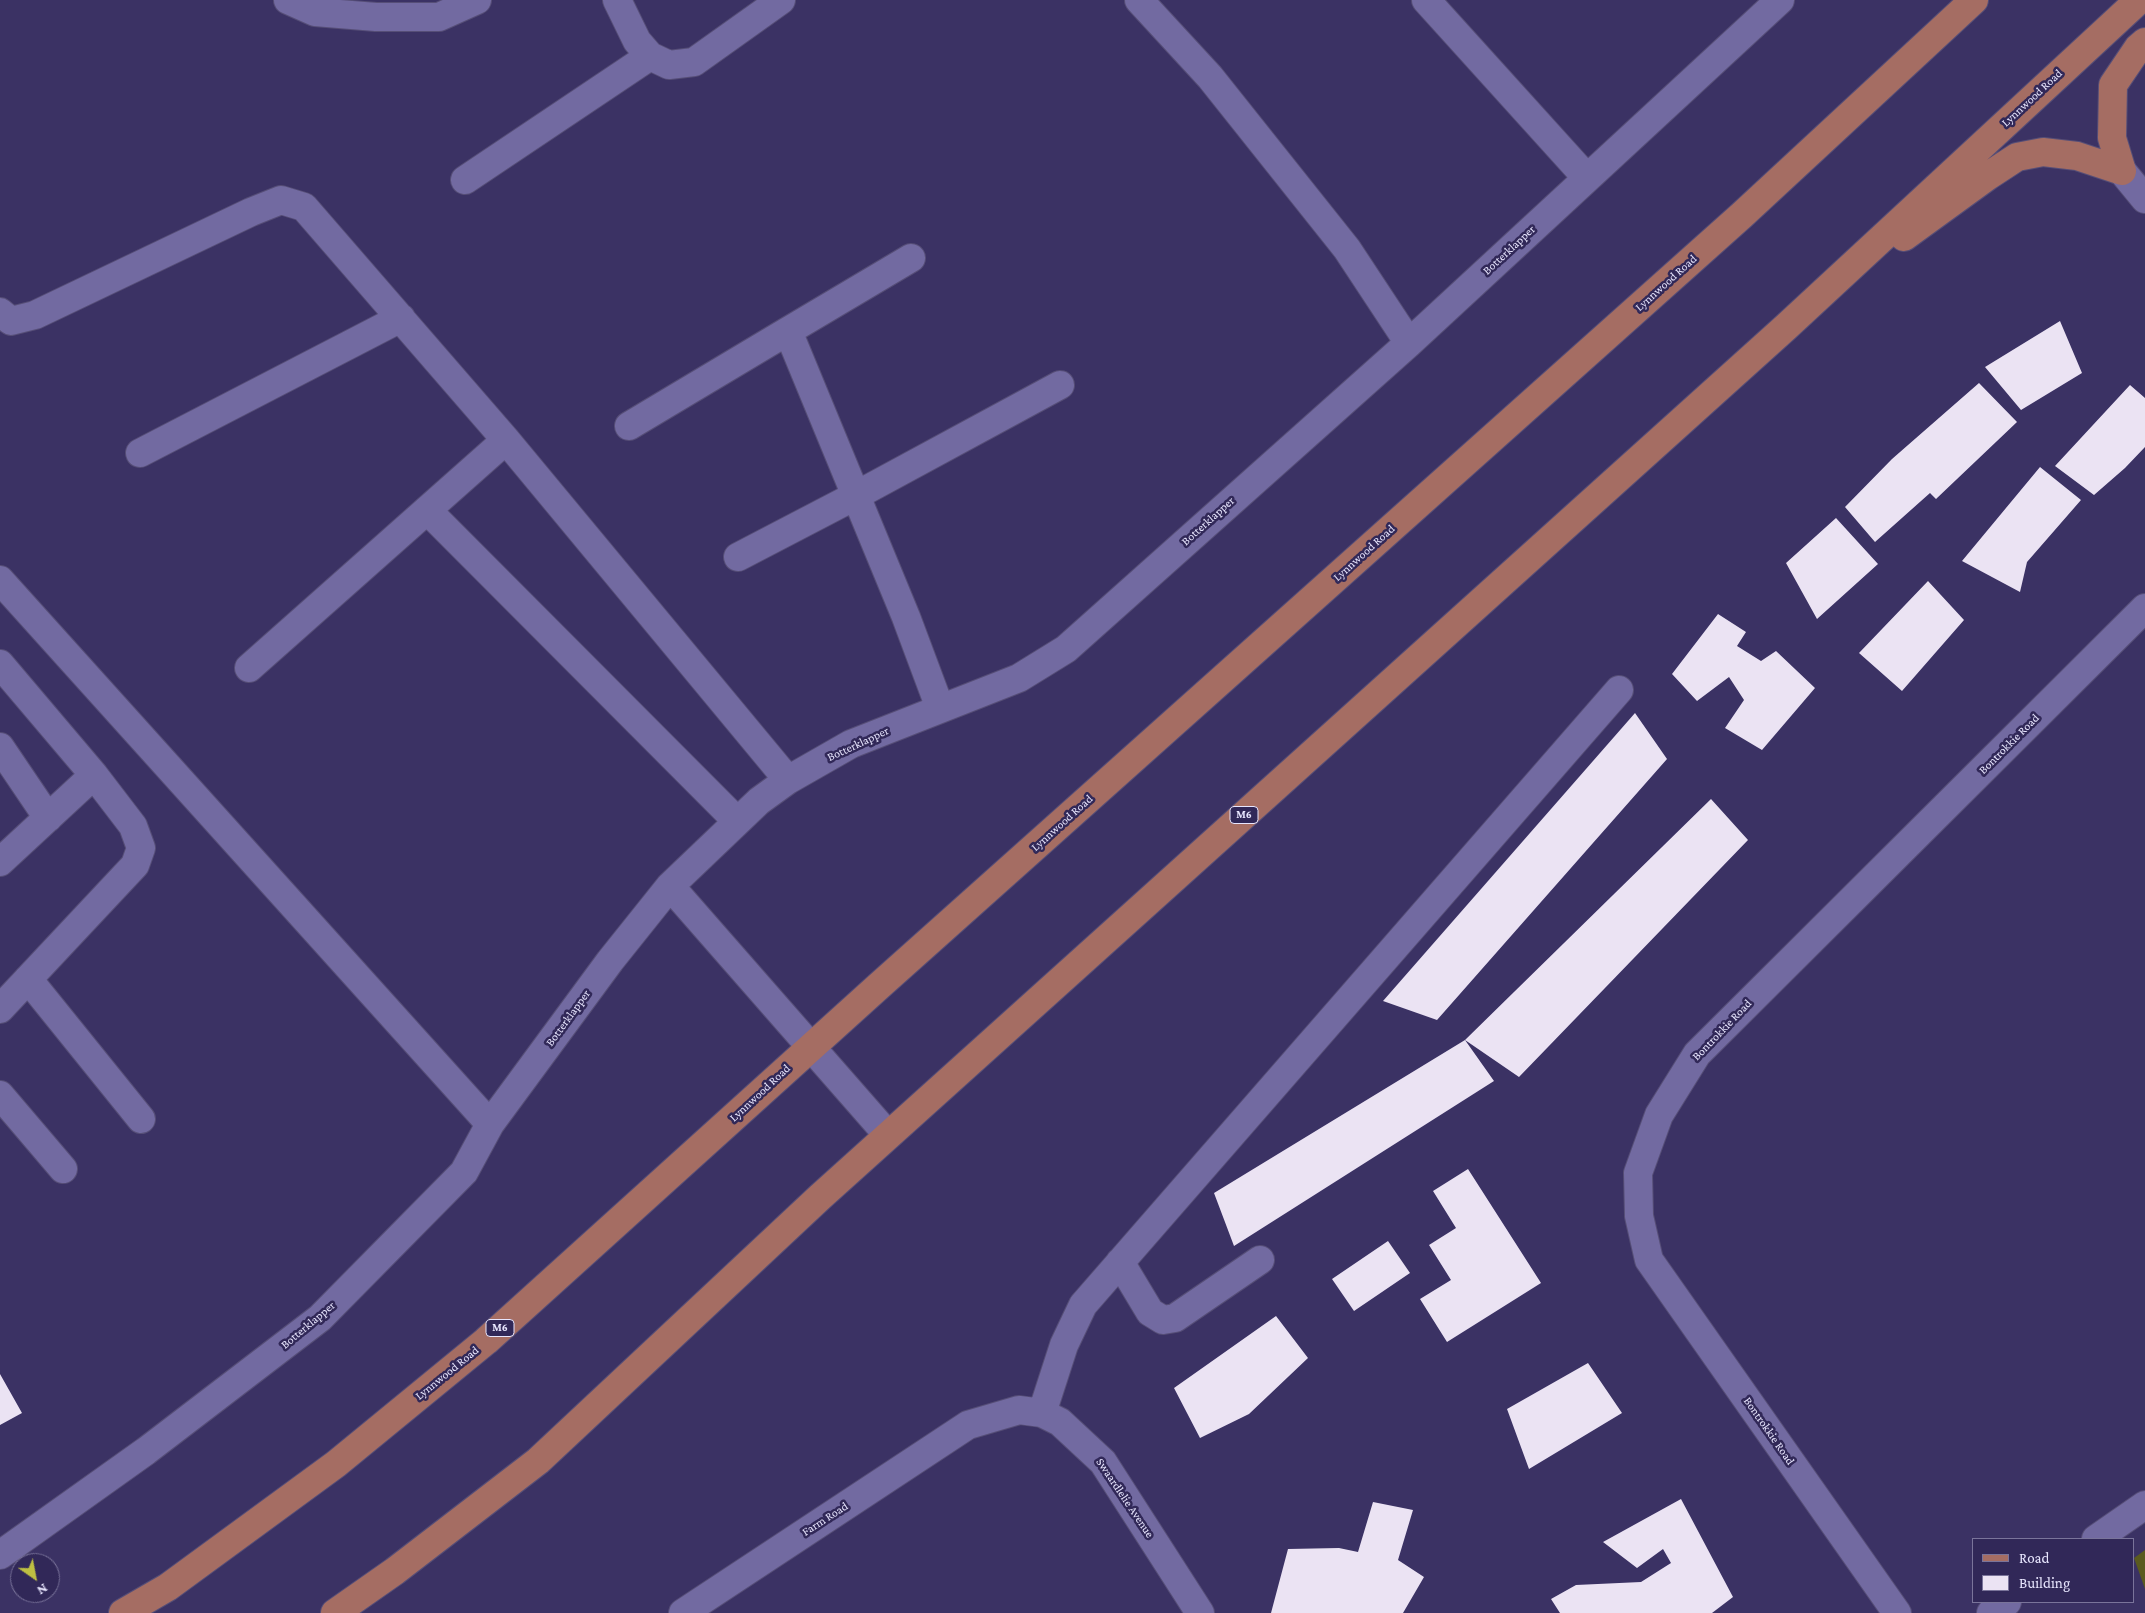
<!DOCTYPE html>
<html>
<head>
<meta charset="utf-8">
<style>
  body { margin:0 }
  #map { position:relative; width:2145px; height:1613px; overflow:hidden; background:#3b3264; font-family:"Crimson Pro",serif }
  canvas { display:block }
  .legend { position:absolute; left:1972px; top:1538px; width:162px; height:65px; box-sizing:border-box; background:#312858; border:1px solid #7a749a; margin:0; padding:6px 9px; list-style:none; font-size:15px; color:#e8e6fe }
  .legend li { display:flex; align-items:center; gap:10px; height:25px }
  .legend b { width:25px; border:1px solid #7a749a }
  .north { position:absolute; left:10px; top:1553px; width:50px; height:50px; box-sizing:border-box; background:#312858; border:1px solid #7a749a; border-radius:50%; rotate:147deg; font-size:14px; font-weight:700; line-height:20px; text-align:center; color:#e8e6fe }
  .north::after { content:''; display:block; margin:auto; width:18px; height:22px; background:#bebf42; clip-path:polygon(50% 0,100% 100%,50% 72%,0 100%) }
</style>
</head>
<body>
<div id="map">
<canvas width="2145" height="1613"></canvas>
<ul class="legend">
<li><b style="height:6px;background:#a56d63"></b>Road</li>
<li><b style="height:14px;background:#ebe3f3"></b>Building</li>
</ul>
<div class="north">N</div>
</div>
<script>
const g = document.querySelector('canvas').getContext('2d');
g.lineJoin = 'round';
function fillPath(path, color) { g.fillStyle = color; g.fill(path, 'evenodd'); }
function strokePath(path, color, width, dash) { g.strokeStyle = color; g.lineWidth = width; g.lineCap = dash ? 'butt' : 'round'; g.setLineDash(dash || []); g.stroke(path); }
function label(font, color, halo, rows, align = 'center') {
  g.font = font + ' "Crimson Pro",serif'; g.lineWidth = 5; g.setLineDash([]); g.textBaseline = 'middle'; g.strokeStyle = halo; g.fillStyle = color; for (const [text, x, y, turn = 0] of rows) {
    g.save(); g.translate(x, y); g.rotate((+turn || 0) * Math.PI / 180); g.textAlign = isNaN(turn) ? turn : align; if (halo) g.strokeText(text, 0, 0); g.fillText(text, 0, 0); g.restore();
  }
}
fillPath(new Path2D(`
  M2145,1550V1589L2134,1558Z`), '#5a5a1f');
fillPath(new Path2D(`
  M2060,321L2082,373L2021,410L1985,367Z
  M1979,383L2017,422L1936,499L1930,493L1875,542L1845,507L1892,459Z
  M2130,385L2145,398V447L2125,468L2094,495L2055,466Z
  M2040,467L2081,500L2027,562L2020,592L1962,561Z
  M1836,518L1878,564L1817,619L1786,563Z
  M1928,581L1964,620L1902,691L1859,653Z
  M1718,614L1746,632L1737,646L1761,661L1776,651L1815,688L1762,750L1725,728L1744,700L1729,677L1697,701L1672,674Z
  M1635,713L1667,759L1437,1020L1383,1001Z
  M1711,799L1748,840L1519,1077L1465,1040Z
  M1465,1040L1494,1081L1234,1246L1214,1193Z
  M1468,1169L1541,1283L1447,1342L1420,1299L1451,1280L1429,1245L1456,1228L1433,1191Z
  M1388,1241L1410,1273L1354,1311L1332,1279Z
  M1276,1316L1308,1358L1249,1414L1200,1438L1174,1388Z
  M1588,1363L1622,1413L1529,1469L1507,1409Z
  M0,1374L22,1413L0,1425Z
  M1681,1499L1733,1597L1712,1613H1560L1551,1599L1576,1585L1641,1582L1671,1563L1663,1549L1637,1568L1603,1542Z
  M1373,1502L1413,1510L1398,1560L1424,1577L1403,1613H1271L1288,1549L1339,1548L1358,1552Z`), '#ebe3f3');
const minor = new Path2D(`
  M288,0L315,12L376,17H439L477,0
  M617,0L637,41L650,56L669,65L694,62L781,0
  M1139,0L1210,77L1347,249L1409,343
  M1426,0L1587,178
  M2122,171L2145,199
  M465,180L650,56
  M0,312L11,321L35,315L251,212L281,200L304,207L506,440L788,780
  M788,331L911,258
  M629,426L788,331L906,617L940,708
  M140,453L401,318
  M427,510L737,821
  M738,557L855,496L1060,385
  M0,580L490,1124
  M0,664L94,775L133,826L141,848L135,865L0,1009
  M249,668L506,440
  M0,747L48,818
  M0,862L94,775
  M670,886L888,1135
  M28,979L141,1119
  M0,1095L63,1169
  M1120,1262L1150,1312L1163,1320L1175,1318L1260,1260
  M1042,1413L1064,1345L1083,1305L1619,690
  M2096,1539L2145,1505
  M0,1555L146,1451L320,1318L464,1172L490,1124L610,961L670,886L759,801L788,780L851,744L1019,678L1066,649L1409,343L1780,0
  M683,1613L968,1425L1019,1410L1042,1413L1060,1422L1103,1462L1200,1613
  M1897,1613L1649,1260L1639,1216L1638,1173L1659,1115L1697,1054L2145,608
  M1991,1613L2007,1602`);
const major = new Path2D(`
  M2122,171L2112,138L2113,85L2138,48L2145,42
  M1904,237L1988,176L2017,157L2043,152L2077,156L2122,171
  M123,1613L168,1587L336,1464L486,1341L880,985L1742,215L1974,0
  M335,1613L395,1571L538,1461L820,1197L1786,327L2139,0`);
strokePath(minor, '#564e77', 30);
strokePath(major, '#564e77', 30);
strokePath(minor, '#726aa1', 28);
strokePath(major, '#a56d63', 28);
for (const [x, y, w] of [
  [1244,815,28],
  [500,1328,28]
]) { const box = new Path2D(); box.roundRect(x - w / 2, y - 8.5, w, 17, 4); g.fillStyle = '#312858'; g.fill(box); strokePath(box, '#e8e6fe', 1); }
label('bold 11px', '#e8e6fe', null, [
  ["M6",1244,815],
  ["M6",500,1328]
]);
label('12px', '#e8e6fe', '#312858', [
  ["Lynnwood Road",2032,98,-43],
  ["Botterklapper",1509,250,-43],
  ["Lynnwood Road",1666,283,-42],
  ["Botterklapper",1208,521,-42],
  ["Lynnwood Road",1364,553,-42],
  ["Botterklapper",858,744,-25],
  ["Bontrokkie Road",2009,744,-45],
  ["Lynnwood Road",1062,823,-42],
  ["Botterklapper",568,1018,-54],
  ["Bontrokkie Road",1722,1030,-46],
  ["Lynnwood Road",760,1093,-43],
  ["Botterklapper",308,1325,-40],
  ["Lynnwood Road",447,1373,-39],
  ["Bontrokkie Road",1769,1431,55],
  ["Swaardlelie Avenue",1125,1498,56],
  ["Farm Road",825,1519,-33]
]);
</script>
</body>
</html>
